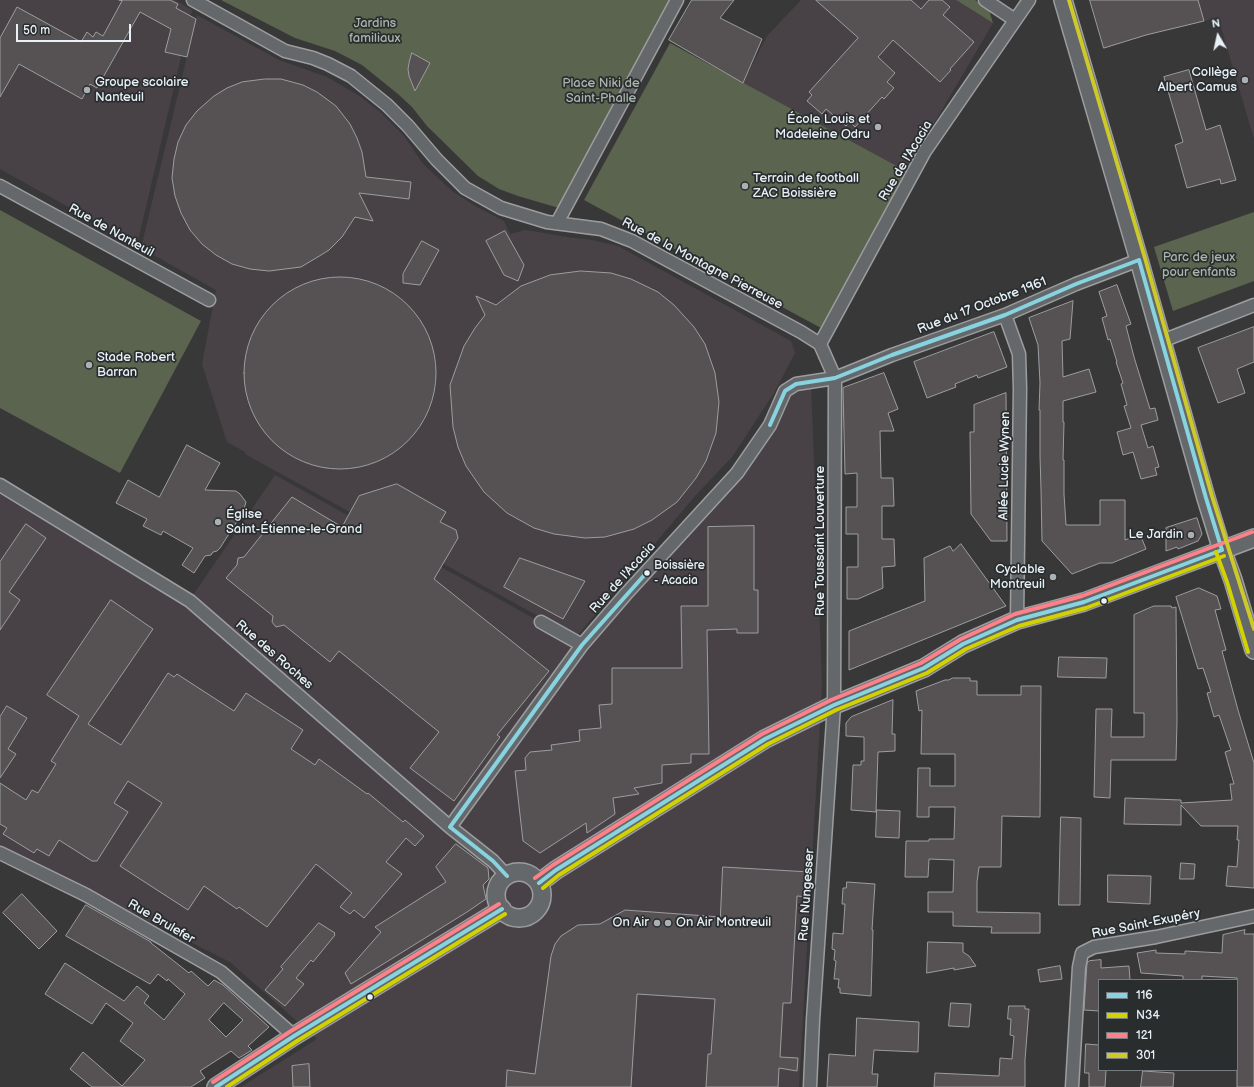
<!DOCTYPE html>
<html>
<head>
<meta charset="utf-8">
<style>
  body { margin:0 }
  #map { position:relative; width:1254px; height:1087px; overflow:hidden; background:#393839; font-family:"Balsamiq Sans",sans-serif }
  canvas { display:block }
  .legend { position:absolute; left:1098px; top:979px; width:140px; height:92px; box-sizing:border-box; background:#2a2d2e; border:1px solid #767b7f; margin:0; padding:5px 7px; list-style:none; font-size:12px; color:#e8f1f8 }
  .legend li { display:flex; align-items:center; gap:8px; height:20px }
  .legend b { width:20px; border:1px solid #767b7f }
  .north { position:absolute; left:1198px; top:16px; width:40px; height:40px; -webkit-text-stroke:3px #2a2d2e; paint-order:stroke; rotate:351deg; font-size:11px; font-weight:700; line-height:16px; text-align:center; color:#e8f1f8 }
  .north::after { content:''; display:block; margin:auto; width:14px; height:18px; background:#e8f1f8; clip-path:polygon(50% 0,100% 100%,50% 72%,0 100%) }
  .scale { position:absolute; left:16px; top:24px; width:115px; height:18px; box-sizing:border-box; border:2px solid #e8f1f8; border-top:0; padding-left:5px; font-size:12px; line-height:14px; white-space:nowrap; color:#e8f1f8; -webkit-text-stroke:3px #2a2d2e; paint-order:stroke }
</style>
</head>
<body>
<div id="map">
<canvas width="1254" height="1087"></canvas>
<ul class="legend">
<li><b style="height:5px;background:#87d3df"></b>116</li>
<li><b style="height:5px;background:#d2d200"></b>N34</li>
<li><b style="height:5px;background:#ff8089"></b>121</li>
<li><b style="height:5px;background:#cec92a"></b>301</li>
</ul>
<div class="north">N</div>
<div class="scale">50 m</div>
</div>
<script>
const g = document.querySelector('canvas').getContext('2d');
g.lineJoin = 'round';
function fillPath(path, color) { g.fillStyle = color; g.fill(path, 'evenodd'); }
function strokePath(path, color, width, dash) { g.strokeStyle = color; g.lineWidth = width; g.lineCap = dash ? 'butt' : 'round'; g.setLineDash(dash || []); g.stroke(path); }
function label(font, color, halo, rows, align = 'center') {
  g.font = font + ' "Balsamiq Sans",sans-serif'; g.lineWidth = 3.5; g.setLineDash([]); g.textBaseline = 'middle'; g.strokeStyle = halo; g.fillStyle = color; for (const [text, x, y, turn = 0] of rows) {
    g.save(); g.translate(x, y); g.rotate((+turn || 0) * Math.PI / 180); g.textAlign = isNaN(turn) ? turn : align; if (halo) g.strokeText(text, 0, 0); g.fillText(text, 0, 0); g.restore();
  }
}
fillPath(new Path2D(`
  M0,0H175L192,10L137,245L0,169Z
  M801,0H956L993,23L906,171L743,83L767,36Z
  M1198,0H1254V139L1218,17L1204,21Z
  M197,15L279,60L327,77L358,95L380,112L404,136L423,164L452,191L475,206L504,221L510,234L525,230L532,231L567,237L592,240L618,246L791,341L795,353L774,393L732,457L695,496L576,637L245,454V452L227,442L202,364L216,290L141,248Z
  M811,381L822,686L799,1087H241L317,1039L230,962L0,846V494L187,604L275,475L582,645L737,473L785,391Z`), '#484246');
fillPath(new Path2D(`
  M221,0H670L616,104L559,208L518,196L499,189L478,176L427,126L412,107L398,94L362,65L335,51L295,38Z
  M956,0H975L989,10L993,23Z
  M670,43L906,171L821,328L584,200Z
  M0,210L201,321L120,473L0,408Z
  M1254,212V281L1173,311L1154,247Z`), '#5a644e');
const building = new Path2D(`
  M119,0H170L178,4L176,8L196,19L187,57L165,52L171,29L140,12L97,88L90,84L82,99L19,64L0,97V38L17,7L81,42L87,32L93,37L96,32L103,36L122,1Z
  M692,0H734L720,18L762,39L743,83L669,40Z
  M816,0H911L921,9L929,0H942L950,7L943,15L974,42L950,69L951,70L940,82L893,40L878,57L895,73L887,82L894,88L884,99L882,97L855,127L850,122L846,126L826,109L822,114L807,101L812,95L809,92L858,38Z
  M1090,0H1198L1204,21L1146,35L1104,48Z
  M412,53L430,63L415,91L409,76L408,69L409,63Z
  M1189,70L1206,130L1220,125L1236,180L1221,184L1220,179L1187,188L1175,145L1183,142L1164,77Z
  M265,79H281L303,85L317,92L336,106L350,124L357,138L362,152L366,177L411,182L409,199L359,193L373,221L355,217L342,237L329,250L321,255L301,267L269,271L250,269L232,264L216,255L202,244L190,230L181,213L175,196L172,178L174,159L178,142L186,125L197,111L214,96L227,88L242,82Z
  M505,231L524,265L518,281L504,275L486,241Z
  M422,241L439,250L420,285L403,283V274Z
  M581,271L611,273L631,279L658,292L674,305L694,327L705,344L715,373L719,402L716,433L706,461L696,478L677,502L652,520L634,529L605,537L585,538L554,534L534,528L507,513L484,492L466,466L458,447L453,427L450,385L464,346L475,328L485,315L476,296L496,305L521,286L550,275Z
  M244 373a96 96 0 1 1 192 0a96 96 0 1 1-192 0Z
  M1117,285L1131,324L1126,326L1134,357L1150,409L1155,408L1158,420L1141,425L1148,448L1153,446L1159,467L1155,468L1157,475L1141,479L1133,452L1123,455L1117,432L1131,428L1124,406L1127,405L1121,384L1123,383L1116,362H1117L1110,339L1108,340L1102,318L1107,316L1099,292Z
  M1073,301L1070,339L1062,341L1063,377L1089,369L1096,392L1063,401V422H1064L1063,460H1064V494L1066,525H1100V500H1125V540L1140,534L1146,549L1112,563H1100L1072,574L1042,541L1041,489L1040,456V410H1039L1040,383L1038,345L1029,318Z
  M1254,327V362L1237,369L1245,393L1218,403L1198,348Z
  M994,332L1007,367L978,378L977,375L955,384L956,387L927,398L914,362Z
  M884,373L898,409L888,413L894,431H880L881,478H893L894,506H882V539H894L895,566L882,567L883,588L858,599H847V567H858V534H846V507H857V473L845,474L843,388Z
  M1006,393L1007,541H991L971,514L970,432H974V405Z
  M187,445L220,463L205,490L236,491L240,494L246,502L243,512L220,548L217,551L213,552L211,555L205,556L194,573L182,565L193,548L163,531L161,535L143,526L147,519L116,503L128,480L159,497Z
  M397,484L446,512L440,522L456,530L458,538L434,579L549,671L497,735L500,737L454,801L410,768L439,732L339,651L330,662L284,625L276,627L272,622L273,616L226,578L237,565L238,558L244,557L292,497L342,527L359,496Z
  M1197,518L1202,534L1198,541L1178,549L1177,547L1166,551V528Z
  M26,524L46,538L9,592L20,600L0,630V562Z
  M754,526V590H758V633H737V629L707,630L709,754H691V763L662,765V783L634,788L639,794L613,798L615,814L587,833L586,823L540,853L523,841L515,771L526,770L525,758L530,752L552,750L551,745L580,741L579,730L601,728L599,705L612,704V668H682L681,606H708V527Z
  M961,544L1006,606L849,670V631L925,601L924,558L950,546L953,551Z
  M520,558L585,581L563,619L504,587Z
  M1199,588L1217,596L1221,609L1215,610L1226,650L1222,651L1238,710L1254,763V888L1226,886L1228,866L1237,867L1239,840H1237L1238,826H1201L1181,805V825L1124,824L1125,798L1181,800V803L1232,800L1230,784H1234L1225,752L1231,750L1219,715L1214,717L1207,693L1211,692L1203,668L1198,669L1176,597Z
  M111,600L153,629L88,724L121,745L168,673L174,677L177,674L234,711L246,693L303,730L291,749L315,765L319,759L367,794L368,793L403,822L405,820L424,836L415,846L406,838L386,862L402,874L364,918L354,910L350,914L340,907L352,893L316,864L267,927L239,907L237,909L204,886L188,910L120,866L162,803L128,781L114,803L128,812L97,861H92L59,840L49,856L37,849L34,853L3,834L7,828L0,824V783L26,800L32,790L38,793L56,764L51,761L79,716L47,695Z
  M1154,606H1171L1172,608L1176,607L1177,721L1176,760H1111L1110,798L1094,797L1096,709H1112L1111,737H1144V713H1134V615Z
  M1059,657L1107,658L1106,678L1058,677Z
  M953,678H970V681H977V695H1021V686H1041L1040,817L1002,816L1001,867H979L977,882V912L1040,913V933H991L992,927L953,926V912H928V892H953L954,860L929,859L928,877H905L906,841H929V839H954L955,807H929V817H917L918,768H930V786H955V754H921L922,710L919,711L916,691L945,680H948Z
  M893,700L892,734H895V751L878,752L876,812L851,810L853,765H861V761H864V737L846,736V723L851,717Z
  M7,706L27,718L8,749L16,754L0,778V717Z
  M877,810L900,811L899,838L876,837Z
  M1061,817L1081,818L1080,905H1059Z
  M456,844L488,868L489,879L483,885L486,899L467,912L351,984L345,973L381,932L375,927L446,882L436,867Z
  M1181,863L1195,864L1194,879H1180Z
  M723,867L810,872L809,897L797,896L791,1003H783L780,1057L798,1058L797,1071L779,1068L778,1087H706L708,1054H711L715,999L637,994L631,1087H506L507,1070L535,1074L551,956L555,944L561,936L578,925L600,924L625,910L720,917Z
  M1108,875L1151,876L1150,904L1108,902Z
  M847,882L875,884L872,930H873L871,996L840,993V988H838L839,979H834L836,961L834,960L835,950L832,949L833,933L843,934L845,904H842L843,888H846Z
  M22,894L57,931L39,949L3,913Z
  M86,905L151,942V943L189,973L191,971L208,986L214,980L223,985L269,1027L248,1046L252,1050L239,1058L231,1051L200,1071L205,1078L191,1087H92L70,1069L83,1052L122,1086L145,1060L120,1041L133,1023L106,1003L92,1024L45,994L65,963L124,1001L137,986L149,996L144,1003L164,1020L185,994L168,979L167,981L158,974L150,984L66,936ZM224,1003L243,1020L226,1037L209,1020Z
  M319,923L335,933L334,934L335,935L313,962L311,960L296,978L304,984L285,1006L265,990L283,969L281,967Z
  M1245,930L1244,934H1254V1087H1237V978L1202,976V980H1183V976L1141,973L1137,953L1156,950V953L1185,954V951L1222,953L1223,935Z
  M928,942L963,943V952L969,956L976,966L954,970V968L927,973Z
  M1101,960V968L1129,966L1130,980H1099V1011L1084,1010L1087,963L1089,961Z
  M1060,966L1062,979L1040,982L1038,970Z
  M951,1003L971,1004L969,1027L949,1026Z
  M1009,1006H1025V1009H1029L1025,1060V1087H934L935,1073L999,1076L1000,1058L1012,1059L1014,1036L1010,1035L1011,1019H1008Z
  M857,1018L919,1022L918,1052L874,1050L872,1074H878L877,1087H827L829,1054L855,1056Z
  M1086,1044L1099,1045V1070H1106L1105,1087H1089V1073H1085Z
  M309,1064L310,1087H293L292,1066Z
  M1143,1071L1174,1073L1173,1087H1141Z`);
fillPath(building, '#565253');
strokePath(building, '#9c9d9f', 1);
const street = new Path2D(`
  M193,0L285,51L313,58L328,64L351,76L387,105L408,126L437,160L465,188L501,208L547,222L601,229L632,241L801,332L820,344L835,378L834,705L813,1020L810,1087
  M985,0L1015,20
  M0,186L209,300
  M557,223L677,0
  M1005,315L1019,354L1020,389L1017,620
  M1162,341L1254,305
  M820,344L925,151L1029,0
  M0,485L190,601L450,827L493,861L507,876
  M541,622L582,645
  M450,827L582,645L626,594L737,473L770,425L785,391L796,384L835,378L892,355L1005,315L1076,284L1139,260
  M0,853L86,895L221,972L294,1036
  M1072,1087L1079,967L1082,953L1094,947L1156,937L1254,916`);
const secondary = new Path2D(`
  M1063,0L1139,260L1206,498L1222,550L1233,580L1254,650
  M496 895a23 23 0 1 1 46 0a23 23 0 1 1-46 0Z
  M539,883L556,870L765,739L834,705L924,668L963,644L1017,620L1084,602L1254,538
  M216,1087L294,1036L502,909`);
strokePath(street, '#9c9d9f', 15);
strokePath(secondary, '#9c9d9f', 20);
strokePath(street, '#65686b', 12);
strokePath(secondary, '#65686b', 17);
strokePath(new Path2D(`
  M1139,260L1206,498L1222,550
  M770,425L785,391L796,384L835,378L892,355L1005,315L1076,284L1139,260
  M450,827L582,645L648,571
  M450,827L493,861L507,876
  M539,883L556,870L765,739L834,705L924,668L963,644L1017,620L1084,602L1222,550
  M216,1087L294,1036L502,909`), '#87d3df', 4);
strokePath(new Path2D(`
  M1216,552L1227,582L1248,652
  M543,888L559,875L768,744L836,710L927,673L966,649L1019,626L1086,608L1224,556
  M227,1087L297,1041L505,914`), '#d2d200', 4);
strokePath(new Path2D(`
  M535,878L553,865L762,734L831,700L921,663L961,639L1015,614L1082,596L1252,532
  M213,1082L291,1031L499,904`), '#ff8089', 4);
strokePath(new Path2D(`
  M1069,0L1145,258L1212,496L1254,629`), '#cec92a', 4);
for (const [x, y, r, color] of [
  [1245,80,4,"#abb0b5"],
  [87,90,4,"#abb0b5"],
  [878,127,4,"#abb0b5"],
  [745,186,4,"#abb0b5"],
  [89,365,4,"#abb0b5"],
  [218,522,4,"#abb0b5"],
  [1191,535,4,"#abb0b5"],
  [647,573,3.5,"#e8f1f8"],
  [1053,577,4,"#abb0b5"],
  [1104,601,3.5,"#e8f1f8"],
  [657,923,4,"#abb0b5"],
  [668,923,4,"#abb0b5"],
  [370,997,3.5,"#e8f1f8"]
]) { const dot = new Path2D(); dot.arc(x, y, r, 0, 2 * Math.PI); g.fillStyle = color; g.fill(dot); strokePath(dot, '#2a2d2e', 1.5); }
label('12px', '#e8f1f8', '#2a2d2e', [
  ["Boissière",654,566],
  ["- Acacia",654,581]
], 'left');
label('13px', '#aab5ad', '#2a2d2e', [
  ["Jardins",375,24],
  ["familiaux",375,39],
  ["Place Niki de",601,84],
  ["Saint-Phalle",601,99],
  ["Parc de jeux",1199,258],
  ["pour enfants",1199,273]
]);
label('13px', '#e8f1f8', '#2a2d2e', [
  ["Collège",1237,73],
  ["Albert Camus",1237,88],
  ["Groupe scolaire",95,83,"left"],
  ["Nanteuil",95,98,"left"],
  ["École Louis et",870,120],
  ["Madeleine Odru",870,135],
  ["Terrain de football",753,179,"left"],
  ["ZAC Boissière",753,194,"left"],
  ["Stade Robert",97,358,"left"],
  ["Barran",97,373,"left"],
  ["Église",226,515,"left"],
  ["Saint-Étienne-le-Grand",226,530,"left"],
  ["Le Jardin",1183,535],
  ["Cyclable",1045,570],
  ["Montreuil",1045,585],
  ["On Air",649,923],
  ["On Air Montreuil",676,923,"left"]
], 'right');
label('13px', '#e8f1f8', '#2a2d2e', [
  ["Rue de l'Acacia",906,161,-59],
  ["Rue de Nanteuil",111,231,29],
  ["Rue de la Montagne Pierreuse",702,264,28],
  ["Rue du 17 Octobre 1961",982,306,-21],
  ["Allée Lucie Wynen",1005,466,-89],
  ["Rue Toussaint Louverture",821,541,-90],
  ["Rue de l'Acacia",623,578,-48],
  ["Rue des Roches",274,655,41],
  ["Rue Nungesser",807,895,-86],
  ["Rue Brulefer",161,922,30],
  ["Rue Saint-Exupéry",1146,924,-11]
]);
</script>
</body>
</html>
